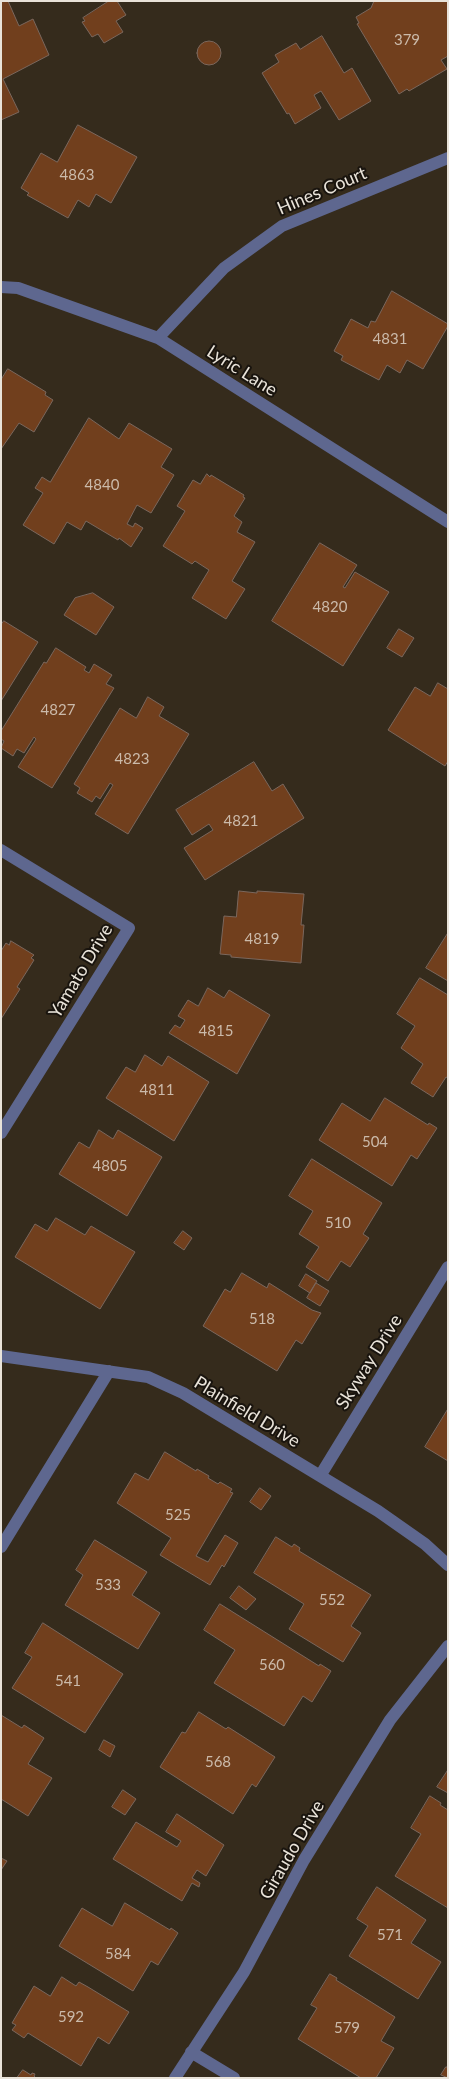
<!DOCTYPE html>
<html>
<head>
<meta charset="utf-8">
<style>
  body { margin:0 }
  #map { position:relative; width:449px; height:2079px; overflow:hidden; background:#352b1c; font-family:Lato,sans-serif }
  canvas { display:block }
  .frame { position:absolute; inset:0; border:2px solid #e9e3d9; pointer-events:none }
</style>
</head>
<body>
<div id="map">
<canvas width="449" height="2079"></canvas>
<div class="frame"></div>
</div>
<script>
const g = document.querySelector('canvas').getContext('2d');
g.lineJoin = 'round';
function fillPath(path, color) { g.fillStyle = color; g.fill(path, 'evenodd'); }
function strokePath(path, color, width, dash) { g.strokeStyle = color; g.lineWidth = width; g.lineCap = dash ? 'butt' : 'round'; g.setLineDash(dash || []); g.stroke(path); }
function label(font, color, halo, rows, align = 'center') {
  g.font = font + ' Lato,sans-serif'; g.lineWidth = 4; g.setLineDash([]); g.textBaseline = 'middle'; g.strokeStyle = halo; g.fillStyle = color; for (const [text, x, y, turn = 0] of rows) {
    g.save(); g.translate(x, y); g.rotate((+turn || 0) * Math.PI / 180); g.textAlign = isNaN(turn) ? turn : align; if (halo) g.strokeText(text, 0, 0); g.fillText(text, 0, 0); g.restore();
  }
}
const building = new Path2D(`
  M1,1H8L19,26L33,19L49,55L3,79L19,112L1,120Z
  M109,1H117L126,15L116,21L123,32L104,43L98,34L92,37L82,22L85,21L83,18Z
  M448,1V56L441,60L447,69L409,91L407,89L399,94L357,24L359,23L356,17L371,8L374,1Z
  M322,36L344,73L352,68L371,101L339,120L321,91L314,95L321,108L295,124L289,113L287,114L262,73L279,62L275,55L296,43L300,49Z
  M197 53a12 12 0 1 1 24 0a12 12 0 1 1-24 0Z
  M78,125L137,157L111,203L96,194L89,207L78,200L68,218L27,195L29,193L21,188L41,153L57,162Z
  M392,291L448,324V326L423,369L407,360L400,373L387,365L379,380L341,360L343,356L334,351L351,319L368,328L371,321L375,322Z
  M8,369L46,392L45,395L53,400L34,432L19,423L1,449V380Z
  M89,418L119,439L129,423L172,449L161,467L174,475L151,513L137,505L127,524L133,527L135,523L143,528L131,547L119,538L118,540L86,521L81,530L67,522L54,544L23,525L43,493L35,488L42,477L50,482Z
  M207,474L210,477L211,475L244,495L243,497L245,498L234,516L242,522L237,532L255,542L232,581L245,589L226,619L192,598L209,570L195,561L192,564L163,546L185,511L177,506L193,480L200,484Z
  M320,543L357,565L343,587L345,588L355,572L389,592L343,666L272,621Z
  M93,593L114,607L96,635L64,615L75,598Z
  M4,621L38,642L1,701V625Z
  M399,629L414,638L402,657L387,648Z
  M56,648L86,667L84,670L89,673L94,664L112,675L106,684L114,688L52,788L18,767L36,739L34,737L24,753L17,749L13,756L1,748L4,741L1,739V731L44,662L46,663Z
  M438,683L448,689V761L445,766L388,730L415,687L430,696Z
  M148,697L164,707L159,716L189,734L128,834L95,814L113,785L110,783L100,799L96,796L92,802L77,793L80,788L74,784L120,708L136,718Z
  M254,762L272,791L283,784L304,818L205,880L184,848L213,830L209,824L192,835L176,810Z
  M239,891L257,893V891L304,894L301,925H304L301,963L231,957V955L220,954L224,916L236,917Z
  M448,933V981L426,968Z
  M11,941L34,955L31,958L34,960L17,987L20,989L1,1019V951L6,943L9,945Z
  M420,978L448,995V1078L446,1077L433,1097L411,1083L423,1064L401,1048L415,1026L397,1014Z
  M208,988L224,998L229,990L270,1015L237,1074L169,1033L175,1025L180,1028L185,1020L178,1016L188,1000L198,1006Z
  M145,1055L162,1066L168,1056L209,1082L174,1141L106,1098L126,1067L135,1072Z
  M385,1098L428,1125L429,1123L437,1128L417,1159L411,1155L392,1186L319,1140L342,1103L370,1121Z
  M99,1130L113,1139L118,1130L162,1157L127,1216L59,1174L79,1142L89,1148Z
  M312,1159L382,1203L363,1234L369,1238L350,1267L341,1261L328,1281L306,1267L319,1247L299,1234L313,1211L289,1196Z
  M56,1218L85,1235L91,1226L135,1252L100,1309L15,1257L35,1224L47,1231Z
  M183,1231L192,1238L184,1250L174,1243Z
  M242,1273L267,1288L269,1283L312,1310L321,1313L302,1344L296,1340L277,1371L203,1326L225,1289L230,1292Z
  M306,1274L317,1281L310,1293L299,1286Z
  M316,1283L329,1291L320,1306L307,1298Z
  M448,1409V1461L425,1447Z
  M165,1452L196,1471L197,1469L209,1476L208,1478L218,1484L220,1482L232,1489L230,1492L233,1493L196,1556L208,1562L225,1535L238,1543L224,1567L222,1565L210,1585L160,1555L171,1538L117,1503L135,1473L148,1480Z
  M260,1488L271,1496L261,1510L250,1502Z
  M276,1537L292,1547L294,1544L300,1548L299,1551L371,1595L351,1626L361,1633L343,1662L289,1629L304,1604L254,1573Z
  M95,1540L147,1572L132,1595L160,1613L138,1649L65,1605L83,1575L76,1570Z
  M239,1586L256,1599L246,1610L230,1598Z
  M220,1604L319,1666L320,1664L331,1671L312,1702L303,1696L284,1726L214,1683L235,1650L204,1630Z
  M43,1623L123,1674L85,1733L12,1688L32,1657L25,1653Z
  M199,1712L226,1729L228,1727L275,1757L256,1787L252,1784L233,1814L160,1767L182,1732L185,1733Z
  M1,1715L22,1728L24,1725L44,1738L28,1764L52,1778L28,1816L1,1799Z
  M104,1740L115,1746L110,1757L99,1750Z
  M448,1770V1793L437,1787Z
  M123,1790L136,1799L125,1815L112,1807Z
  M430,1796L441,1803L440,1805L448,1810V1908L395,1876L421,1834L411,1828Z
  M177,1814L224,1845L206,1876L197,1870L192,1878L200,1883L199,1887L192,1883L182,1901L113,1859L136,1822L177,1847L181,1841L166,1832Z
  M1,1858L7,1861L1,1870Z
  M377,1887L426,1920L411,1943L441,1962L418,1999L349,1956L368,1926L357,1919Z
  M125,1903L170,1930L171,1928L178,1933L158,1965L151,1961L133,1991L59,1946L82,1908L112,1926Z
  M330,1974L337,1978L336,1980L395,2017L381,2041L394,2048L376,2078H361L298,2039L317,2008L311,2005Z
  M62,1977L76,1986L79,1982L88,1987L129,2012L109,2044L98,2037L81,2066L28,2033L24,2038L12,2030L16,2025L12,2023L34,1986L50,1996Z
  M446,2067H448V2078L441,2075Z
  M23,2070L31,2075L32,2073L35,2074L34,2076L36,2078H17Z`);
fillPath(building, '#713f1d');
strokePath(building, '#7a675d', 1);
strokePath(new Path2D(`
  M1,287L18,288L158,338L448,522
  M158,338L224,268L282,226L448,158
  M1,850L129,928L1,1133
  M1,1356L148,1377L183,1393L378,1511L425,1544L448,1565
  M320,1476L448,1267
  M1,1547L109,1371
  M191,2052L234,2078
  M175,2078L244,1972L304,1860L390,1720L448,1646`), '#5e678f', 12);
label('15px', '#cbbaaa', null, [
  ["379",407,40],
  ["4863",77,175],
  ["4831",390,339],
  ["4840",102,485],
  ["4820",330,607],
  ["4827",58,710],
  ["4823",132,759],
  ["4821",241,821],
  ["4819",262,939],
  ["4815",216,1031],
  ["4811",157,1090],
  ["504",375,1142],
  ["4805",110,1166],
  ["510",338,1223],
  ["518",262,1319],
  ["525",178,1515],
  ["533",108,1585],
  ["552",332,1600],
  ["560",272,1665],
  ["541",68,1681],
  ["568",218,1762],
  ["571",390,1935],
  ["584",118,1954],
  ["592",71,2017],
  ["579",347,2028]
]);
label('18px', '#e9e3d9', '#19140e', [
  ["Hines Court",322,191,-23],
  ["Lyric Lane",242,371,32],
  ["Yamato Drive",81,971,-59],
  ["Skyway Drive",369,1362,-58],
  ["Plainfield Drive",247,1412,31],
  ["Giraudo Drive",292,1850,-60]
]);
</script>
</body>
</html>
